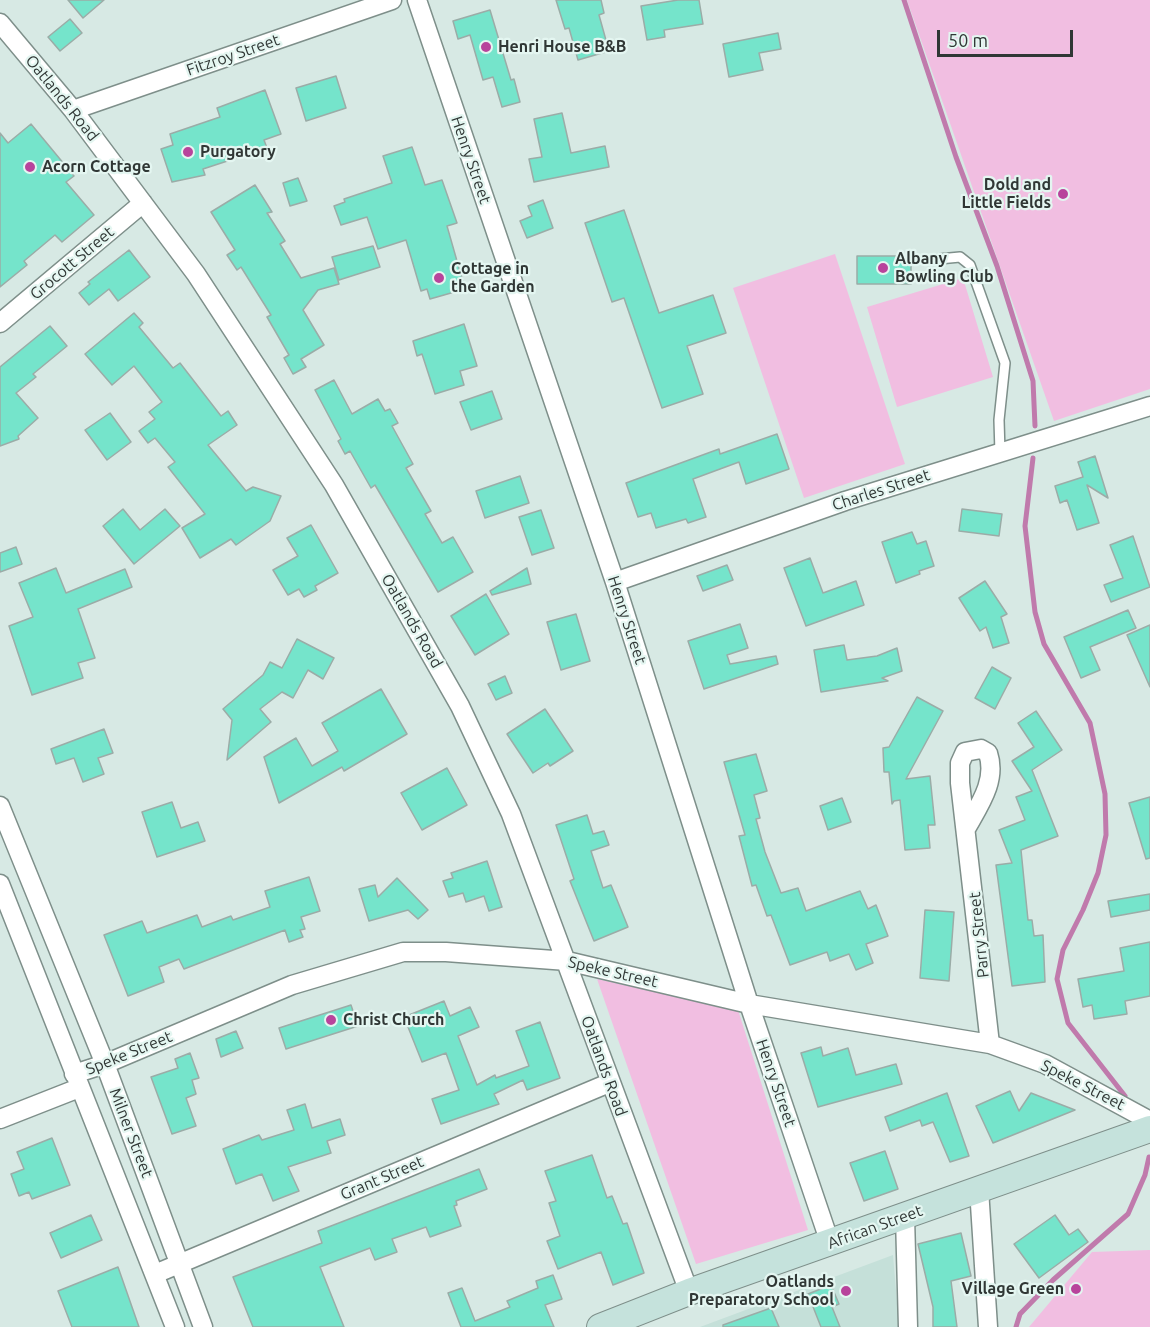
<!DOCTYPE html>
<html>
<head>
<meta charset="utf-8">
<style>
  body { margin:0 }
  #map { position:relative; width:1150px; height:1327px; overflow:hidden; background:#d7e9e4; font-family:Ubuntu,sans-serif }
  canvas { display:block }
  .scale { position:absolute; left:937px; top:30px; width:136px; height:27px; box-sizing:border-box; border:3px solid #303735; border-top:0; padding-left:8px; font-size:18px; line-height:21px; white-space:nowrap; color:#303735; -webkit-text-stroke:4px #e4f6f1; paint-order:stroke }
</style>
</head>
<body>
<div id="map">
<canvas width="1150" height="1327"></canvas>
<div class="scale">50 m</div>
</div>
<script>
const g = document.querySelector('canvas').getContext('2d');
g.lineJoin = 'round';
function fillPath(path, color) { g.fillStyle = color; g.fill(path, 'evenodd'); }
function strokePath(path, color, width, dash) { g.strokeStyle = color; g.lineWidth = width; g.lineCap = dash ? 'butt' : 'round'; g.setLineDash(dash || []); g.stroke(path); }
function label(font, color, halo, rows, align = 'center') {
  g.font = font + ' Ubuntu,sans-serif'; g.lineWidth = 4.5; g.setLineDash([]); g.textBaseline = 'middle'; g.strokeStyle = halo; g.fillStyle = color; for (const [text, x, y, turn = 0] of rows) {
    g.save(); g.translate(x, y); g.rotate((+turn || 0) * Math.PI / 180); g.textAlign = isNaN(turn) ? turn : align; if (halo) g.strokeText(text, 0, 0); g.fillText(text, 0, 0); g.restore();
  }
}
fillPath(new Path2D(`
  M893,1255L899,1327H700Z`), '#c5e0d9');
fillPath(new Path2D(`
  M907,0H1150V389L1054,421Z
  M835,254L905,464L804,498L733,288Z
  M963,278L993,377L897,407L867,307Z
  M597,979L738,1010L808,1230L696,1264Z
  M1150,1250V1327H1029L1092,1252Z`), '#f1bee1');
strokePath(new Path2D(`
  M904,0L956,157L997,266L1033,381L1035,426
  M1033,458L1025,526L1035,612L1044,644L1090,723L1105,794L1106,835L1098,873L1083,910L1063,950L1057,979L1068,1023L1125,1096
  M1016,1327L1020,1314L1053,1280L1128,1214L1145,1175L1149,1157`), '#c07aac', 5);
const building = new Path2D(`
  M68,0H104L83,18Z
  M556,0H601L604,13L599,15L609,51L578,60L569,28L565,29Z
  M678,0H699L703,24L664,30L665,37L647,40L641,6Z
  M490,10L511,80L514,79L520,102L502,107L493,77L483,80L470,35L458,39L453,21Z
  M70,19L82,33L60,51L48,37Z
  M778,33L781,49L759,53L763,70L729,77L723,44Z
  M336,76L346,108L306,121L296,88Z
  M265,90L281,134L264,140L267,148L203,169L205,175L172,182L161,149L173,145L170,134L220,117L217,108Z
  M562,113L571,153L605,146L609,167L534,182L529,159L542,157L534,119Z
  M31,124L74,176L66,182L94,215L62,242L55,235L24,261L27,265L0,287V133L8,143Z
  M412,147L425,185L442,180L457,223L447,226L465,289L430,299L427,289L421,291L406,240L378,249L367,217L341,225L334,206L345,202L344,199L392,183L383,156Z
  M298,178L307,201L290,206L283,183Z
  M255,185L272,212L267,213L285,241L280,244L301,278L334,268L339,284L318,290L303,310L324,345L301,359L306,367L293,374L284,358L289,355L267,317L271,315L241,267L237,270L227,255L235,250L211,212Z
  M543,200L553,228L527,238L520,221L532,216L528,206Z
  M624,210L659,313L713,295L726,333L687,346L703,394L662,408L624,298L612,302L585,223Z
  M373,246L380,267L339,280L332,257Z
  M129,250L150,277L118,301L109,289L89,305L79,293L90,284L88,282Z
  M857,256H911V284H857Z
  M134,313L143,323L139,327L173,368L180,363L221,416L228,411L237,425L208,445L246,491L253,487L281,496L270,521L236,545L231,539L200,558L182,528L205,514L168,467L175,462L155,438L148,443L139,431L155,419L149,412L162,402L134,366L112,385L85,354Z
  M464,324L477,366L460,371L464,385L435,394L422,354L417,356L413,341Z
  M50,326L67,346L33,374L36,377L16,393L38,418L18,436L19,439L0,446V367Z
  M334,380L352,414L378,399L385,411L390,409L398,423L392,426L413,464L406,468L431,511L425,514L442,543L453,537L473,572L438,592L375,485L371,488L350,451L345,454L338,441L341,439L315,390Z
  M492,391L502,419L471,430L460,402Z
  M110,413L131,442L107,460L85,430Z
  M777,434L789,469L746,484L739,462L693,479L706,517L688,523L686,519L656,528L651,513L638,517L626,483L719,449L720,454Z
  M1095,456L1108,498L1087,485L1099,523L1077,530L1067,500L1060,503L1055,486L1083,477L1078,462Z
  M520,476L529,503L485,518L476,491Z
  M123,509L140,530L165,509L180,526L134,564L103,526Z
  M962,509L1002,514L999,536L959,531Z
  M541,510L554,548L532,555L519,517Z
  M311,525L338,573L315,586L317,590L304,597L299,589L288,595L273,570L298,556L287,538Z
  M912,532L917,544L926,541L934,566L919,571L920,574L896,583L882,542Z
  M1133,536L1150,587L1111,602L1104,585L1123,578L1110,545Z
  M16,547L22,564L0,572V553Z
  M810,558L823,593L856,581L864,605L806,626L784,568Z
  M727,565L733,580L703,591L697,576Z
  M56,568L66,593L125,569L132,587L78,609L95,658L78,663L83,678L32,695L9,626L33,617L19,583Z
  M527,568L531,584L492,595L490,591Z
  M985,581L1007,614L1001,617L1009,643L993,648L986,627L980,631L959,598Z
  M486,594L509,634L475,655L451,616Z
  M1128,610L1136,628L1090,647L1100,670L1081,678L1064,637Z
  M576,614L590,661L561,670L547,622Z
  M740,624L748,648L727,655L730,664L776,656L778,664L704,689L688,641Z
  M1150,625V687L1127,635Z
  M297,639L334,658L323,679L308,670L293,698L282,692L260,709L271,722L227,760L232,720L223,709L263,675L270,662L282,668Z
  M844,645L847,660L877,656L897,648L902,671L882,678L888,681L821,692L814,650Z
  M992,667L1011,678L995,709L975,698Z
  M505,676L512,693L496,700L488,684Z
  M381,689L407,734L344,771L342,767L279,803L264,757L296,738L312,766L338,751L322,723Z
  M917,697L943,711L906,779L930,776L935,825H928L930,848L905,850L900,800L894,801L892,804L889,772H884L883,748L889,747Z
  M545,709L573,751L550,766L548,763L533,773L507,734Z
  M1036,711L1062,750L1032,770L1058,836L1021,850L1028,920H1032L1034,936L1043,935L1045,982L1012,986L996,865L1012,863L999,830L1025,820L1016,797L1032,791L1012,761L1034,747L1018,723Z
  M104,729L113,753L98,758L104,774L83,782L74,758L56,764L51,749Z
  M756,754L767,791L754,795L760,818L756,819L765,852L781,893L798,888L806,911L860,891L868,909L876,905L888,936L866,944L873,963L856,970L849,954L830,961L827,952L790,965L771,915L767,916L756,885L752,886L739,836L745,835L724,762Z
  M447,768L467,805L422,830L401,793Z
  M1150,797V858L1146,859L1129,803Z
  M842,798L851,822L828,830L820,806Z
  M172,802L181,828L198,822L205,841L157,857L142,812Z
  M587,815L593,834L604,831L609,845L591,851L603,888L611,885L628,927L594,941L570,881L574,879L556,825Z
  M487,861L502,907L489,911L484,896L466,902L463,893L449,897L443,881L453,878L451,873Z
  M309,877L320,911L301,917L305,929L300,930L303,937L289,942L285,930L184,969L179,959L159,967L164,982L128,996L104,935L142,921L147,933L197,915L202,927L231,916L233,920L270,907L265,891Z
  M397,878L428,910L418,919L408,910L369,921L359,889L375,885L378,897Z
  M1150,894V910L1111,917L1108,901Z
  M925,910L954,912L949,981L920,978Z
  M1150,942V996L1125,1001L1127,1014L1094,1019L1092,1005L1083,1007L1078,979L1124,971L1120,948Z
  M444,1001L450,1016L470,1007L479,1027L458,1036L477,1085L495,1075L496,1078L529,1066L516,1031L540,1022L560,1078L527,1090L523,1080L494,1094L499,1104L441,1124L432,1099L459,1090L446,1053L422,1062L404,1017Z
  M351,1005L358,1026L286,1049L279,1028Z
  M236,1031L243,1048L221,1057L216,1039Z
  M821,1047L823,1056L848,1048L856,1075L896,1064L902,1084L818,1107L801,1053Z
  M190,1053L199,1078L192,1080L196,1094L186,1098L196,1126L172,1134L151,1077L178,1068L175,1059Z
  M1010,1091L1019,1111L1031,1093L1075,1110L993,1143L976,1106Z
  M947,1093L969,1156L950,1162L933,1122L922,1126L920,1120L890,1131L885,1117Z
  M305,1104L312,1128L340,1119L345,1135L327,1141L331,1153L288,1167L299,1191L273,1201L262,1174L236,1184L223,1149L259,1135L262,1140L294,1130L287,1110Z
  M52,1138L70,1185L32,1199L29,1192L19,1196L11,1174L24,1169L17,1152Z
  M885,1151L898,1189L864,1201L850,1163Z
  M592,1155L607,1198L612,1196L623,1224L627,1223L644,1273L613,1285L601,1252L558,1269L547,1241L560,1236L549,1203L556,1201L545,1171Z
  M479,1169L487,1189L456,1201L457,1205L454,1206L461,1226L430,1237L426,1227L392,1239L397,1252L375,1260L370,1248L320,1267L344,1327H253L233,1277L322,1243L318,1231Z
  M91,1215L102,1240L61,1258L50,1233Z
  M1055,1215L1069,1235L1078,1229L1088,1242L1039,1278L1014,1244Z
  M961,1233L971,1276L951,1281L957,1327H933V1307L918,1244Z
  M118,1267L139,1327H72L58,1291Z
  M553,1275L562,1299L545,1305L554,1327H461L448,1293L462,1288L475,1321L510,1307L507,1301L538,1288L536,1281Z
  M831,1285L839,1304L832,1307L840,1327H821L808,1294Z
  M771,1308L779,1327H723V1325Z`);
fillPath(building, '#75e4cb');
strokePath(building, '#9baca7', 1.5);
const lane = new Path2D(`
  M939,259L960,257L970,265L1005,363L999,420L1000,453`);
const street = new Path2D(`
  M417,0L615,582L749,1004L830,1243
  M0,23L73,110L196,274L334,485L460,706L511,814L689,1292
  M73,110L392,0
  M0,323L143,203
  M615,582L845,501L1150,406
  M0,806L105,1064L203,1327
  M967,827C980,804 997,780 988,753L981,749L965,752L960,763V783L990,1044
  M0,884L175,1327
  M74,1074L105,1064L292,985L403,952H446L567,961L749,1004L990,1044L1045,1064L1150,1121
  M0,1119L79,1088
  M979,1189L988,1327
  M905,1217L908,1327
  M155,1274L609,1083`);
const secondary = new Path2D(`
  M600,1327L689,1292L1150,1129`);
strokePath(lane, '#7e8f8a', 12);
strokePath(street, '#7e8f8a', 21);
strokePath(secondary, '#7e8f8a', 28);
strokePath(lane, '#fff', 9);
strokePath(street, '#fff', 18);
strokePath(secondary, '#c5e2dc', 26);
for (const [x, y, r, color] of [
  [486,47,6,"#b8449c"],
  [188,152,6,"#b8449c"],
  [30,167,6,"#b8449c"],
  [1063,194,6,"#b8449c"],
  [883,268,6,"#b8449c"],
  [439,278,6,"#b8449c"],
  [331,1020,6,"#b8449c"],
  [1076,1289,6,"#b8449c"],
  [846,1291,6,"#b8449c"]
]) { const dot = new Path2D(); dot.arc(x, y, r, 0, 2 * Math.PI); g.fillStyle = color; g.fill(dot); strokePath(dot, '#e4f6f1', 2); }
label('bold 16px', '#303735', '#e4f6f1', [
  ["Henri House B&B",498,47],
  ["Purgatory",200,152],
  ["Acorn Cottage",42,167],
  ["Dold and",1051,185,"right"],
  ["Little Fields",1051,203,"right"],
  ["Albany",895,259],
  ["Bowling Club",895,277],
  ["Cottage in",451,269],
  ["the Garden",451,287],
  ["Christ Church",343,1020],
  ["Oatlands",834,1282,"right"],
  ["Preparatory School",834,1300,"right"],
  ["Village Green",1064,1289,"right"]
], 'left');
label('16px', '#303735', '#e4f6f1', [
  ["Fitzroy Street",233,55,-19],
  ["Oatlands Road",62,98,51],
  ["Henry Street",471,160,71],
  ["Grocott Street",72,263,-40],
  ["Charles Street",881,490,-18],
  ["Henry Street",627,620,72],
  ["Oatlands Road",412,621,60],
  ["Parry Street",979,935,-96],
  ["Speke Street",613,972,13],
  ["Speke Street",129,1053,-22],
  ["Oatlands Road",604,1066,70],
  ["Henry Street",776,1083,71],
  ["Speke Street",1083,1085,27],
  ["Milner Street",131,1133,69],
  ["Grant Street",382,1178,-23],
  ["African Street",875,1227,-20]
]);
</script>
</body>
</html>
